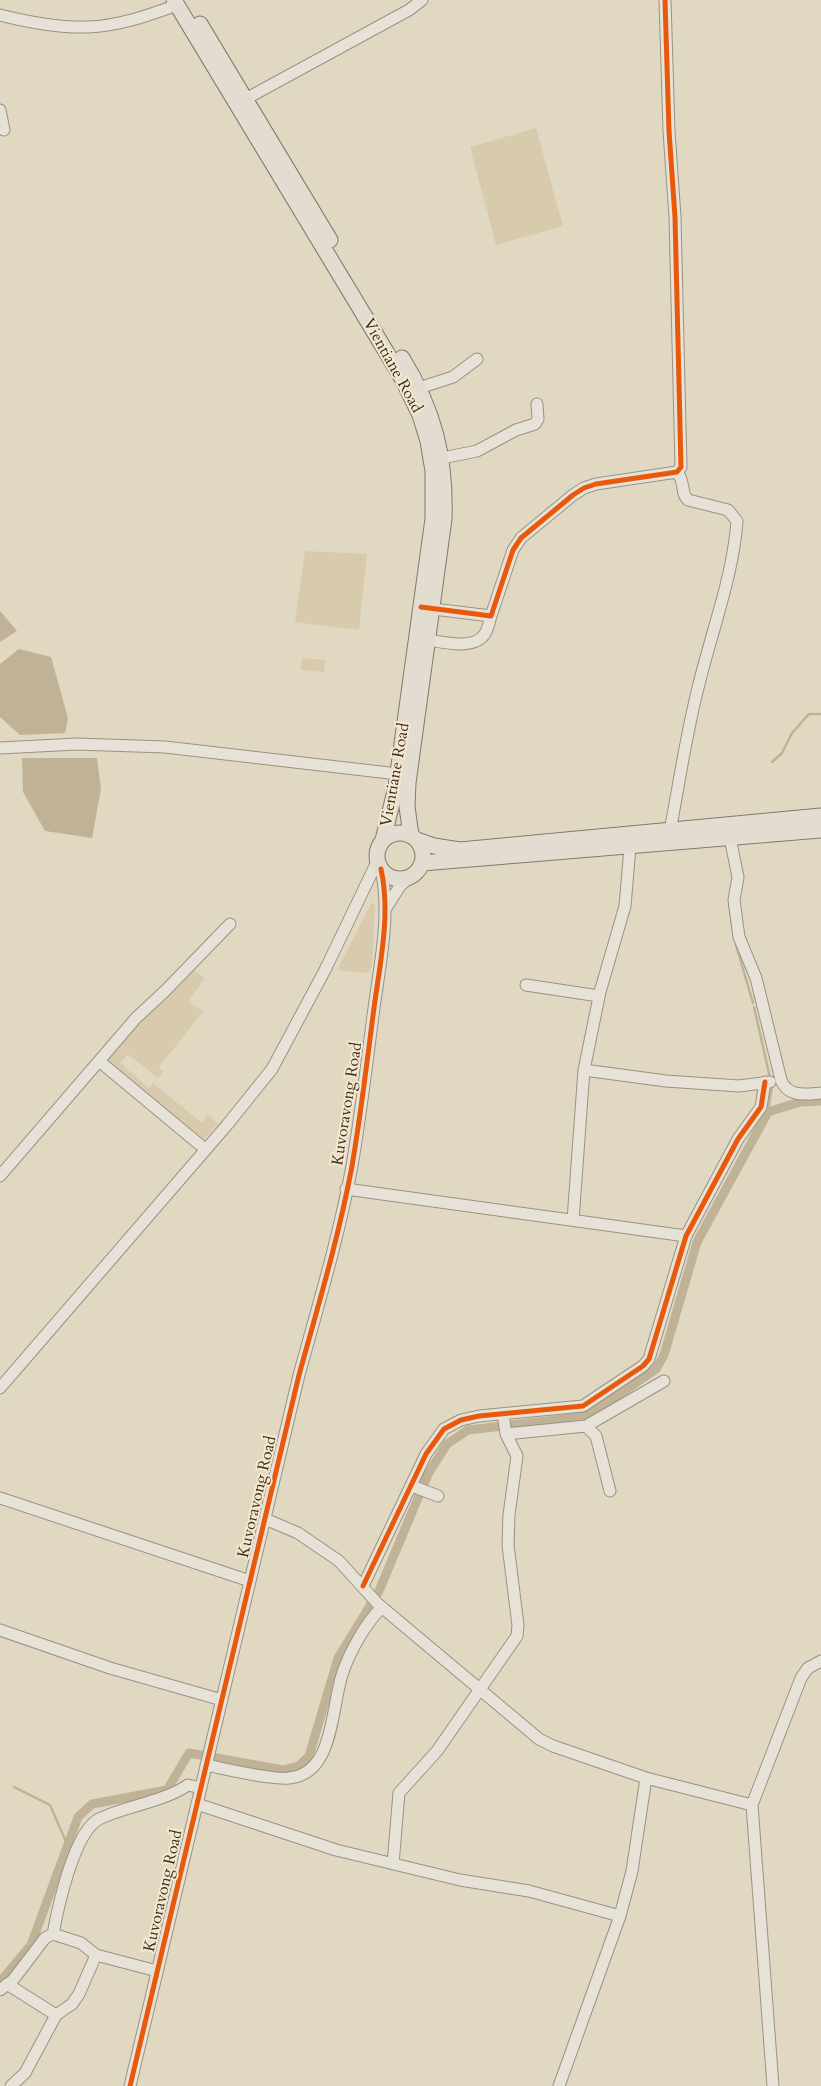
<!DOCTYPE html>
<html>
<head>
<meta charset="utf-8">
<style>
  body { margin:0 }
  canvas { display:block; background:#e1d8c2 }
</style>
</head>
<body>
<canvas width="821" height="2086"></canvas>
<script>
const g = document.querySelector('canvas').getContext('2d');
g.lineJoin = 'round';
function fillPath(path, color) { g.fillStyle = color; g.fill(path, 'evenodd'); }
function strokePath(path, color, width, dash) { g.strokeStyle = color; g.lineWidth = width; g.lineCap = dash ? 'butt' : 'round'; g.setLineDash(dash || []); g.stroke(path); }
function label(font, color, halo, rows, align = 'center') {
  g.font = font + ' Cardo,serif'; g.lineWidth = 4; g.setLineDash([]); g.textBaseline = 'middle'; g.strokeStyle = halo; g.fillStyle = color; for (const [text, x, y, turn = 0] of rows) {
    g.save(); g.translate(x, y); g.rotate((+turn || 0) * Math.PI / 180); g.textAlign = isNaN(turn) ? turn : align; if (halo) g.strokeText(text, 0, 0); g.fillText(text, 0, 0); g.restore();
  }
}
fillPath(new Path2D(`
  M536,128L563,226L496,245L470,147Z
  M305,551L367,554L359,630L295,622Z
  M302,658L325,660L324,672L301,670Z
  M372,902L375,905L372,967L367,973L342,971L339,969V966Z
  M191,968L205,978L188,1001L203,1012L159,1067L163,1072L158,1078L128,1054L120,1063L149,1088L153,1083L202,1123L208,1115L218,1124L204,1139L108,1062V1059L138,1020Z`), '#d8caad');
fillPath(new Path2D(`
  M0,611L17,631L0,642Z
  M19,649L51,657L68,718L65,733L20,735L0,717V664Z
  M22,758H97L101,789L92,838L45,831L23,792Z`), '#c0b296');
strokePath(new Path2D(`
  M772,762L782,753L792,733L809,714H821
  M729,903L734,937
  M736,945L753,1003
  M754,1007L770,1078
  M768,1112L772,1086
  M14,1787L50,1805L68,1846`), '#c0b296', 2.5);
strokePath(new Path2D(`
  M0,1982L31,1945L78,1817L92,1804L167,1790L189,1753L283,1770L299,1766L309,1756L338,1658L379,1591L428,1474L447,1444L468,1430L581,1417L604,1405L656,1369L664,1355L697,1242L768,1112L800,1102L821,1101`), '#c0b296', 9);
const minor = new Path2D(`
  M0,15C28,22 58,28 88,27C119,26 149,15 177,5
  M240,102L409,10L422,0
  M0,110L4,130
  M419,388L453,377L477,359
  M442,458L477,451L516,430L535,424L538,419L537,404
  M425,608L491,616L513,550L521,538L573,495L584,488L596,484L677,472L681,467L675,217L669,131L665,0
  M428,640C443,642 473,650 484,635C488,630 489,622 491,616
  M0,748L77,744L165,747L398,774
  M670,831C679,784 686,735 698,688C711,633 733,577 737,521L728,510L688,500C680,493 686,483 677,472
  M730,838L738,877L734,900L739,937L756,978L781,1080C788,1098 806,1094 821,1093
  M386,908L400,886L409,878
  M526,985L599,996
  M99,1061L205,1149
  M584,1070L666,1081L739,1086L770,1082
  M0,1176L136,1018L165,991L230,924
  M346,1189L686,1236
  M573,1220L584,1070L600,992L625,906L630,847
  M0,1388L227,1125L272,1069L325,970L377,862
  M586,1426L596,1436L610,1491
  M506,1434L586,1426L664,1381
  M412,1486L438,1496
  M0,1498L250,1581
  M265,1519L298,1533L339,1561L378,1604L539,1739L553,1746L646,1778L752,1805
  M363,1586L426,1454L444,1429L461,1420L479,1416L583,1406L643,1366L649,1359L686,1236L738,1139L761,1107L765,1082
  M0,1630L110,1668L222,1700
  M206,1765C226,1769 271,1780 289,1778C334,1774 331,1709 342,1675C349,1653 365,1624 382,1607
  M197,1804L336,1850L460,1880L529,1891L620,1916
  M393,1864L399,1793L437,1751L517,1636L518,1625L508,1545L509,1515L517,1456L506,1434L503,1414
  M53,1934L81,1943L96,1955
  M7,1984L56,2015
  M0,1990L13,1980L45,1938L53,1934C58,1907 74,1832 99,1819C128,1805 161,1803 188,1785L201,1788
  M11,2086L25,2073L56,2015L72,2004L79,1994L96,1955L157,1971
  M130,2086L299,1375C318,1306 339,1236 352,1166C361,1114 367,1061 374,1008C380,963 391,914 381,869
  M559,2086L620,1916L632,1871L646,1778
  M773,2086L752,1805L801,1678L808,1668L821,1661`);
const major = new Path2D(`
  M174,0L402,378L420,415L428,441L433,471V519L396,787L383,840
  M200,24L330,240
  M402,358C434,410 446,457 444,519L408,783L407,807L411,835
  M377 856a23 23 0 1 1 46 0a23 23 0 1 1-46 0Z
  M417,840L434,846L460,850L821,816
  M422,863L821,830`);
strokePath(minor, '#999284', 13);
strokePath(major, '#827a6e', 17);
strokePath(minor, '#e7e2d7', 11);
strokePath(major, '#e3ddd1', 15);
strokePath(new Path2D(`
  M421,607L491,616L513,550L521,538L573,495L584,488L596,484L677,472L681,467L675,217L669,131L665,0
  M363,1586L426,1454L444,1429L461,1420L479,1416L583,1406L643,1366L649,1359L686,1236L738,1139L761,1107L765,1082
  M130,2086L299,1375C318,1306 339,1236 352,1166C361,1114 367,1061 374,1008C380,963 391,914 381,869`), '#e8590c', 5);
label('16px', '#3e2c21', '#f4e9cf', [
  ["Vientiane Road",392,366,61],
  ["Vientiane Road",396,775,-80],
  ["Kuvoravong Road",348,1104,-81],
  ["Kuvoravong Road",258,1497,-77],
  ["Kuvoravong Road",164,1891,-77]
]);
</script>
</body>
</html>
